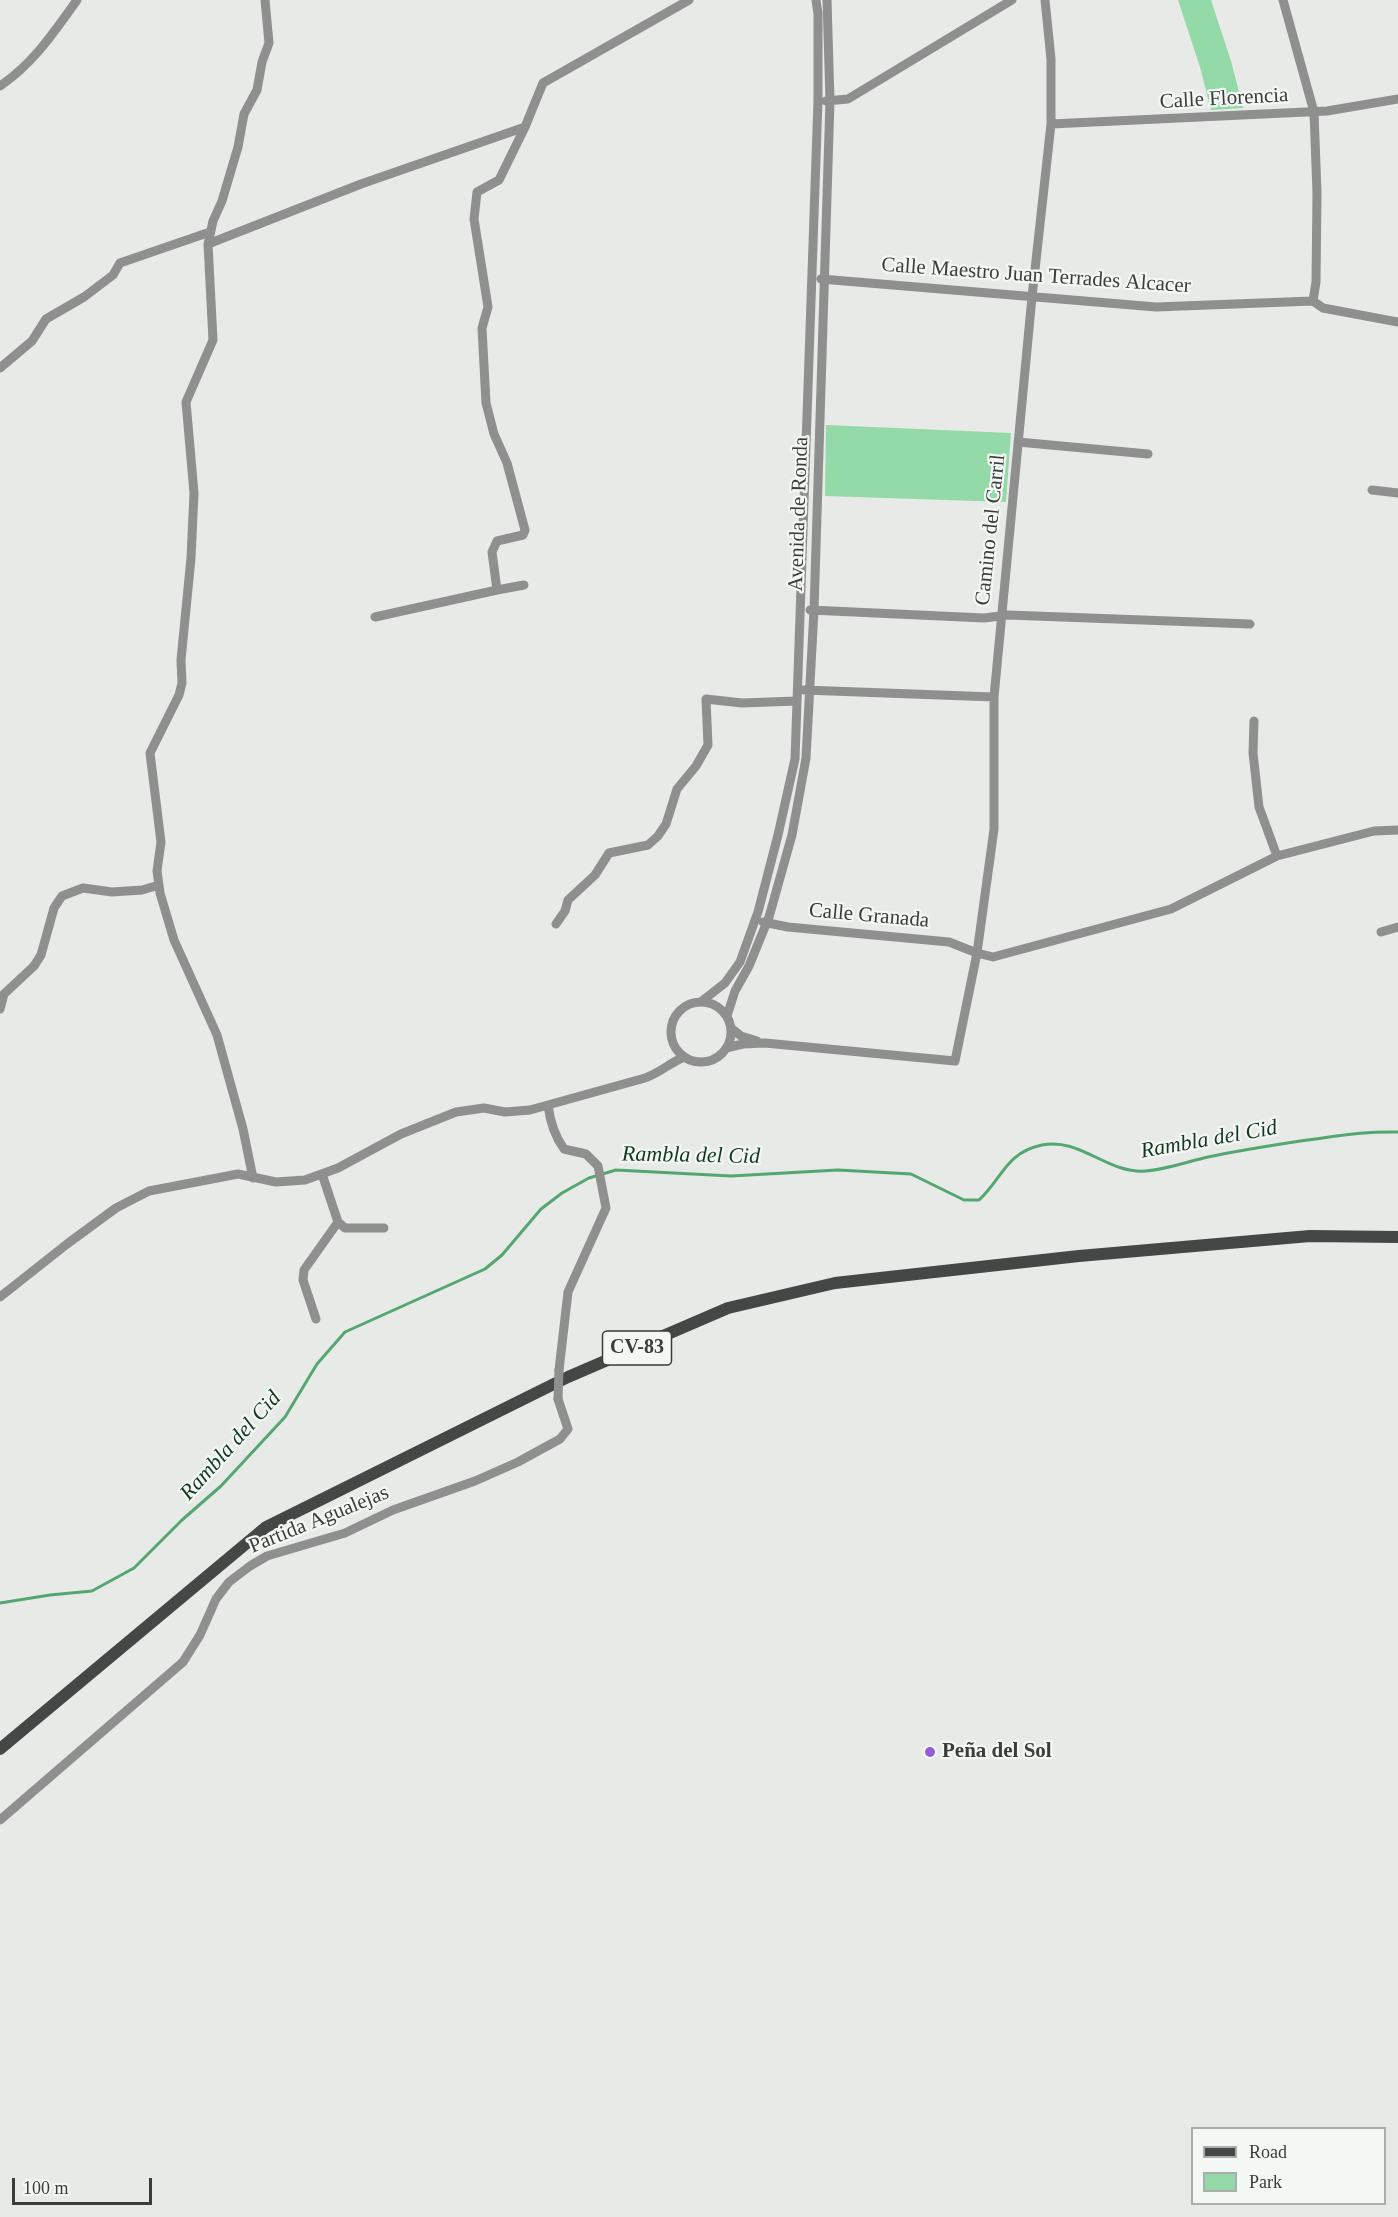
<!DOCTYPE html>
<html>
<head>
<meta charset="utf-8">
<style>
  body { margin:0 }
  #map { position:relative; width:1398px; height:2217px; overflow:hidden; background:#e7eae7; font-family:Georgia,serif }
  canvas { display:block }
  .legend { position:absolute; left:1191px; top:2127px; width:195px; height:78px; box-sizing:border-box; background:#f4f8f5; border:2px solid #aaadab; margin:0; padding:8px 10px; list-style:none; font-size:18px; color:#3b3c3b }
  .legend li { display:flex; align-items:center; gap:12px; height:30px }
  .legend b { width:30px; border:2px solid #aaadab }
  .scale { position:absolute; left:12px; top:2178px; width:140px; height:27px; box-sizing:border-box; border:3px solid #3b3c3b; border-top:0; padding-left:8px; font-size:18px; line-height:21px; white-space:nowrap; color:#3b3c3b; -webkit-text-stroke:4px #f4f8f5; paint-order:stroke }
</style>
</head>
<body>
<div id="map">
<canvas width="1398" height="2217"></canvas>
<ul class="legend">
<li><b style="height:8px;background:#444745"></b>Road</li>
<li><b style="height:16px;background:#94d9a8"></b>Park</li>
</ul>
<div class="scale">100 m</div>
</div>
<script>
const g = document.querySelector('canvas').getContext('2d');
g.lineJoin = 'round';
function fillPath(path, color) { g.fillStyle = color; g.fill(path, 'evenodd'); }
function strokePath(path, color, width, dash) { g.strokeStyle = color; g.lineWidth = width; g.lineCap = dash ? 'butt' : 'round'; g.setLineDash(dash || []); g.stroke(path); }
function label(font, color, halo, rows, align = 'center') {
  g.font = font + ' Georgia,serif'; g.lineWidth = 4.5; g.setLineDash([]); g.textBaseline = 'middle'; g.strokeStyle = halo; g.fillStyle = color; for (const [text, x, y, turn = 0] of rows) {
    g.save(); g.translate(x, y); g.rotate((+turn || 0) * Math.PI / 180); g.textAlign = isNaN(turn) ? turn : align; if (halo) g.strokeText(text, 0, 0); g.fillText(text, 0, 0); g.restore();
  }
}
fillPath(new Path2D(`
  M1178,0H1211L1231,61L1243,108L1211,110L1200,67Z
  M826,425L1011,433L1006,502L825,496Z`), '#94d9a8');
strokePath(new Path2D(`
  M0,1603L50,1595L92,1591L134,1568L182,1520L221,1486L285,1417L317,1364L345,1332L485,1269L502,1255L541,1209L562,1193L589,1178L616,1170L731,1176L838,1170L911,1174L964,1200H979C1003,1178 1005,1153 1042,1145C1080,1137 1107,1174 1146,1171C1164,1170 1190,1161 1208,1157C1241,1150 1274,1145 1307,1140C1338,1136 1367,1131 1398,1132`), '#54a770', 3);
strokePath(new Path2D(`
  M1283,0L1314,112L1317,193L1316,282L1313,301
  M0,86C33,64 54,32 77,0
  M826,101L848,99L1012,0
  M1051,124L1327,111L1398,99
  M208,244L361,184L525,127L543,83L689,0
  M821,279L1156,307L1313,301L1323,308L1398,322
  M0,368L32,341L46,319L84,297L113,275L120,263L210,232
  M1018,442L1148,454
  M1372,490L1398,493
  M524,585L497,590L492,552L497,541L523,535L525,530L507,463L494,434L486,403L482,328L488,307L474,219L477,192L499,180L525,127
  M810,610L984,618L1008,615L1250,624
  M375,617L497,590
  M804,690L994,697
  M1254,721L1253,753L1259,807L1277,856
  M763,922L788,927L949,942L977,953L993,957L1171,909L1277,856L1374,831L1398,830
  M556,924L565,911L568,900L595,875L609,853L648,845L658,836L666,824L677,789L696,766L708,745L706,699L742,703L797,701
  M1381,932L1398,927
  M702,1001L725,983L740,962L758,912L778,835L795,759L818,101V14L816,0
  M671 1032a30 30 0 1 1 60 0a30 30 0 1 1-60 0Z
  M0,1009L4,994L34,966L41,955L54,908L62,896L83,888L112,892L142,890L159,885
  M727,1016L735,991L749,966L769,917L792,835L806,758L814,610L830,101L827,0
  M731,1028L741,1036L757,1041
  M726,1048L743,1044L765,1043L955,1061L977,953L994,829V697L1032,297L1051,124V59L1045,0
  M253,1178L243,1129L217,1035L174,940L160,893L157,871L161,842L150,753L179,695L182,683L181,660L191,558L194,493L186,402L213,340L208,244L213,221L222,201L238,147L244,114L257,90L262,62L269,43L265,0
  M338,1222L345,1228H384
  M0,1297L67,1244L116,1208L149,1191L238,1174L276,1182L305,1180L338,1168L401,1134L456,1112L484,1108L505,1112L530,1110L548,1105
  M316,1319L303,1280L304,1270L338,1222L322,1174
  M559,1370L568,1292L606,1208L598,1166L586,1154L564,1149C554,1135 550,1122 548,1105L645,1078C659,1073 670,1063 684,1057
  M0,1820L183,1662L200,1635L216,1599L229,1582L250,1566L267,1556L345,1533L393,1510L475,1481L518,1462L560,1439L568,1429L558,1399`), '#8e8f8e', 9);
strokePath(new Path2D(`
  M0,1749L266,1527L568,1377L728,1308L835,1283L1079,1256L1310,1236L1398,1237`), '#444745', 12);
strokePath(new Path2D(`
  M558,1399L559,1370`), '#8e8f8e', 9);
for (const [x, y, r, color] of [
  [930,1752,6,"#955cd5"]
]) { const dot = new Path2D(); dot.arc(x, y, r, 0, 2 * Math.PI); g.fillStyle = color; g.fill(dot); strokePath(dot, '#f4f8f5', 2); }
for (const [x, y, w] of [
  [637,1348,69]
]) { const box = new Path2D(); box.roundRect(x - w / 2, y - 17, w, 34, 4.5); g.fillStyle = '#f4f8f5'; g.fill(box); strokePath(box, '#3b3c3b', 1.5); }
label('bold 20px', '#3b3c3b', null, [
  ["CV-83",637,1348]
]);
label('21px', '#3b3c3b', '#f4f8f5', [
  ["Calle Florencia",1224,99,-3],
  ["Calle Maestro Juan Terrades Alcacer",1036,276,4],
  ["Avenida de Ronda",799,514,-88],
  ["Camino del Carril",991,530,-84],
  ["Calle Granada",869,916,5],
  ["Partida Agualejas",319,1520,-22]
]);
label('bold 21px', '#3b3c3b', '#f4f8f5', [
  ["Peña del Sol",942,1752]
], 'left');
label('italic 22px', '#143720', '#f4f8f5', [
  ["Rambla del Cid",1209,1140,-10],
  ["Rambla del Cid",691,1156,1],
  ["Rambla del Cid",231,1446,-48]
]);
</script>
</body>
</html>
